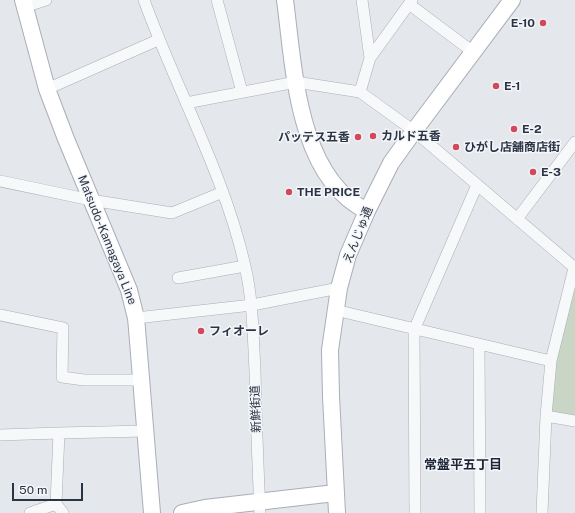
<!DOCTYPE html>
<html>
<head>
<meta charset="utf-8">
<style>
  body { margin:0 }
  #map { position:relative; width:575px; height:513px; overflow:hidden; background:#e4e7ec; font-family:"Public Sans",sans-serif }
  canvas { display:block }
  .scale { position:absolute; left:12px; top:483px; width:71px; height:18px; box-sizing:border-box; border:2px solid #2b3445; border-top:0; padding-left:5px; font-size:12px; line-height:14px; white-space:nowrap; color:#2b3445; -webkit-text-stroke:3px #f4f6f9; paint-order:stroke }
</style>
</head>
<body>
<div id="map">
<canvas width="575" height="513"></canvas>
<div class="scale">50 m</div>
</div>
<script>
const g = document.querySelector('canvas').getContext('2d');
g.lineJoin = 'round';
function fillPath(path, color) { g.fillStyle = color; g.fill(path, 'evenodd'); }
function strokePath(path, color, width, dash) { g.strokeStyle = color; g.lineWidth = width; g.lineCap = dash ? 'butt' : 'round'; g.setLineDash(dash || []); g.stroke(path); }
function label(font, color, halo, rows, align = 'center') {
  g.font = font + ' "Public Sans","Noto Sans JP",sans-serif'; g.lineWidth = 3; g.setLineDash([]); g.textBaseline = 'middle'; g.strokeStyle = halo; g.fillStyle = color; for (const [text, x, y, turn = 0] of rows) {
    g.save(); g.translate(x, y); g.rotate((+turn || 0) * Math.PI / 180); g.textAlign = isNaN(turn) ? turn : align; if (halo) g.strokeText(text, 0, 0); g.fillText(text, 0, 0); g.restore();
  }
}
fillPath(new Path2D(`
  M575,280V417L554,414L551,410L554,369Z`), '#c9d6c5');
const street = new Path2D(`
  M144,0C176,89 224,173 245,266C253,300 253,335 255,371C256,418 258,466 260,513
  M217,0L242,92
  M362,0L370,58
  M409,4L473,52
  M24,7L46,0
  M47,89L158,40
  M360,92L414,131L575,268
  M186,103L296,82L360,92L370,58L412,0
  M0,181L91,200L172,213L223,192
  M517,219L575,142
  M178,278L245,266
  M335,310L551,361
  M0,315L63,328L62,377L84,380H141
  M136,318L252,305L339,288
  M479,345L480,513
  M546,416L575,421
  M59,433L146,431
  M0,435L59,433L56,504L63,513
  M30,513L56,504
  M415,513L414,330L477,185
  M542,513L546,416L551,361L574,268`);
const secondary = new Path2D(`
  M23,0L47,89L66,139L129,290L136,318L137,329L152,513
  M285,0C294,67 297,177 367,211
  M182,513L205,508L335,493
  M337,513L331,396L330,350L339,288L348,255L367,211L391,163L414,131L512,0`);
strokePath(street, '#a9aeb7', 12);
strokePath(secondary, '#a9aeb7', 18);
strokePath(street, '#f7f8fa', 11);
strokePath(secondary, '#fff', 16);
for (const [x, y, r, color] of [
  [543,23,4,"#d1495b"],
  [496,86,4,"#d1495b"],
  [514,129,4,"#d1495b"],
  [373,136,4,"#d1495b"],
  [358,137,4,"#d1495b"],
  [456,147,4,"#d1495b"],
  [533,172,4,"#d1495b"],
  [289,192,4,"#d1495b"],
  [201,331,4,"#d1495b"]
]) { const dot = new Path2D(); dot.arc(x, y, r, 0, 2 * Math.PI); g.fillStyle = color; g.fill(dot); strokePath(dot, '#f4f6f9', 1.5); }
label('bold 12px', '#2b3445', '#f4f6f9', [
  ["E-10",535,23,"right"],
  ["E-1",504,86],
  ["E-2",522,129],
  ["カルド五香",381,136],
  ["パッテス五香",350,137,"right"],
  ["ひがし店舗商店街",464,147],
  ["E-3",541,172],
  ["THE PRICE",297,192],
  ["フィオーレ",209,331]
], 'left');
label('12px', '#2b3445', '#f4f6f9', [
  ["えんじゅ通",358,235,-68],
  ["Matsudo-Kamagaya Line",107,240,68],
  ["新鮮街道",256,409,-92]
]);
label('bold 13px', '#1d2536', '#f4f6f9', [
  ["常盤平五丁目",463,465]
]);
</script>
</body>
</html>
